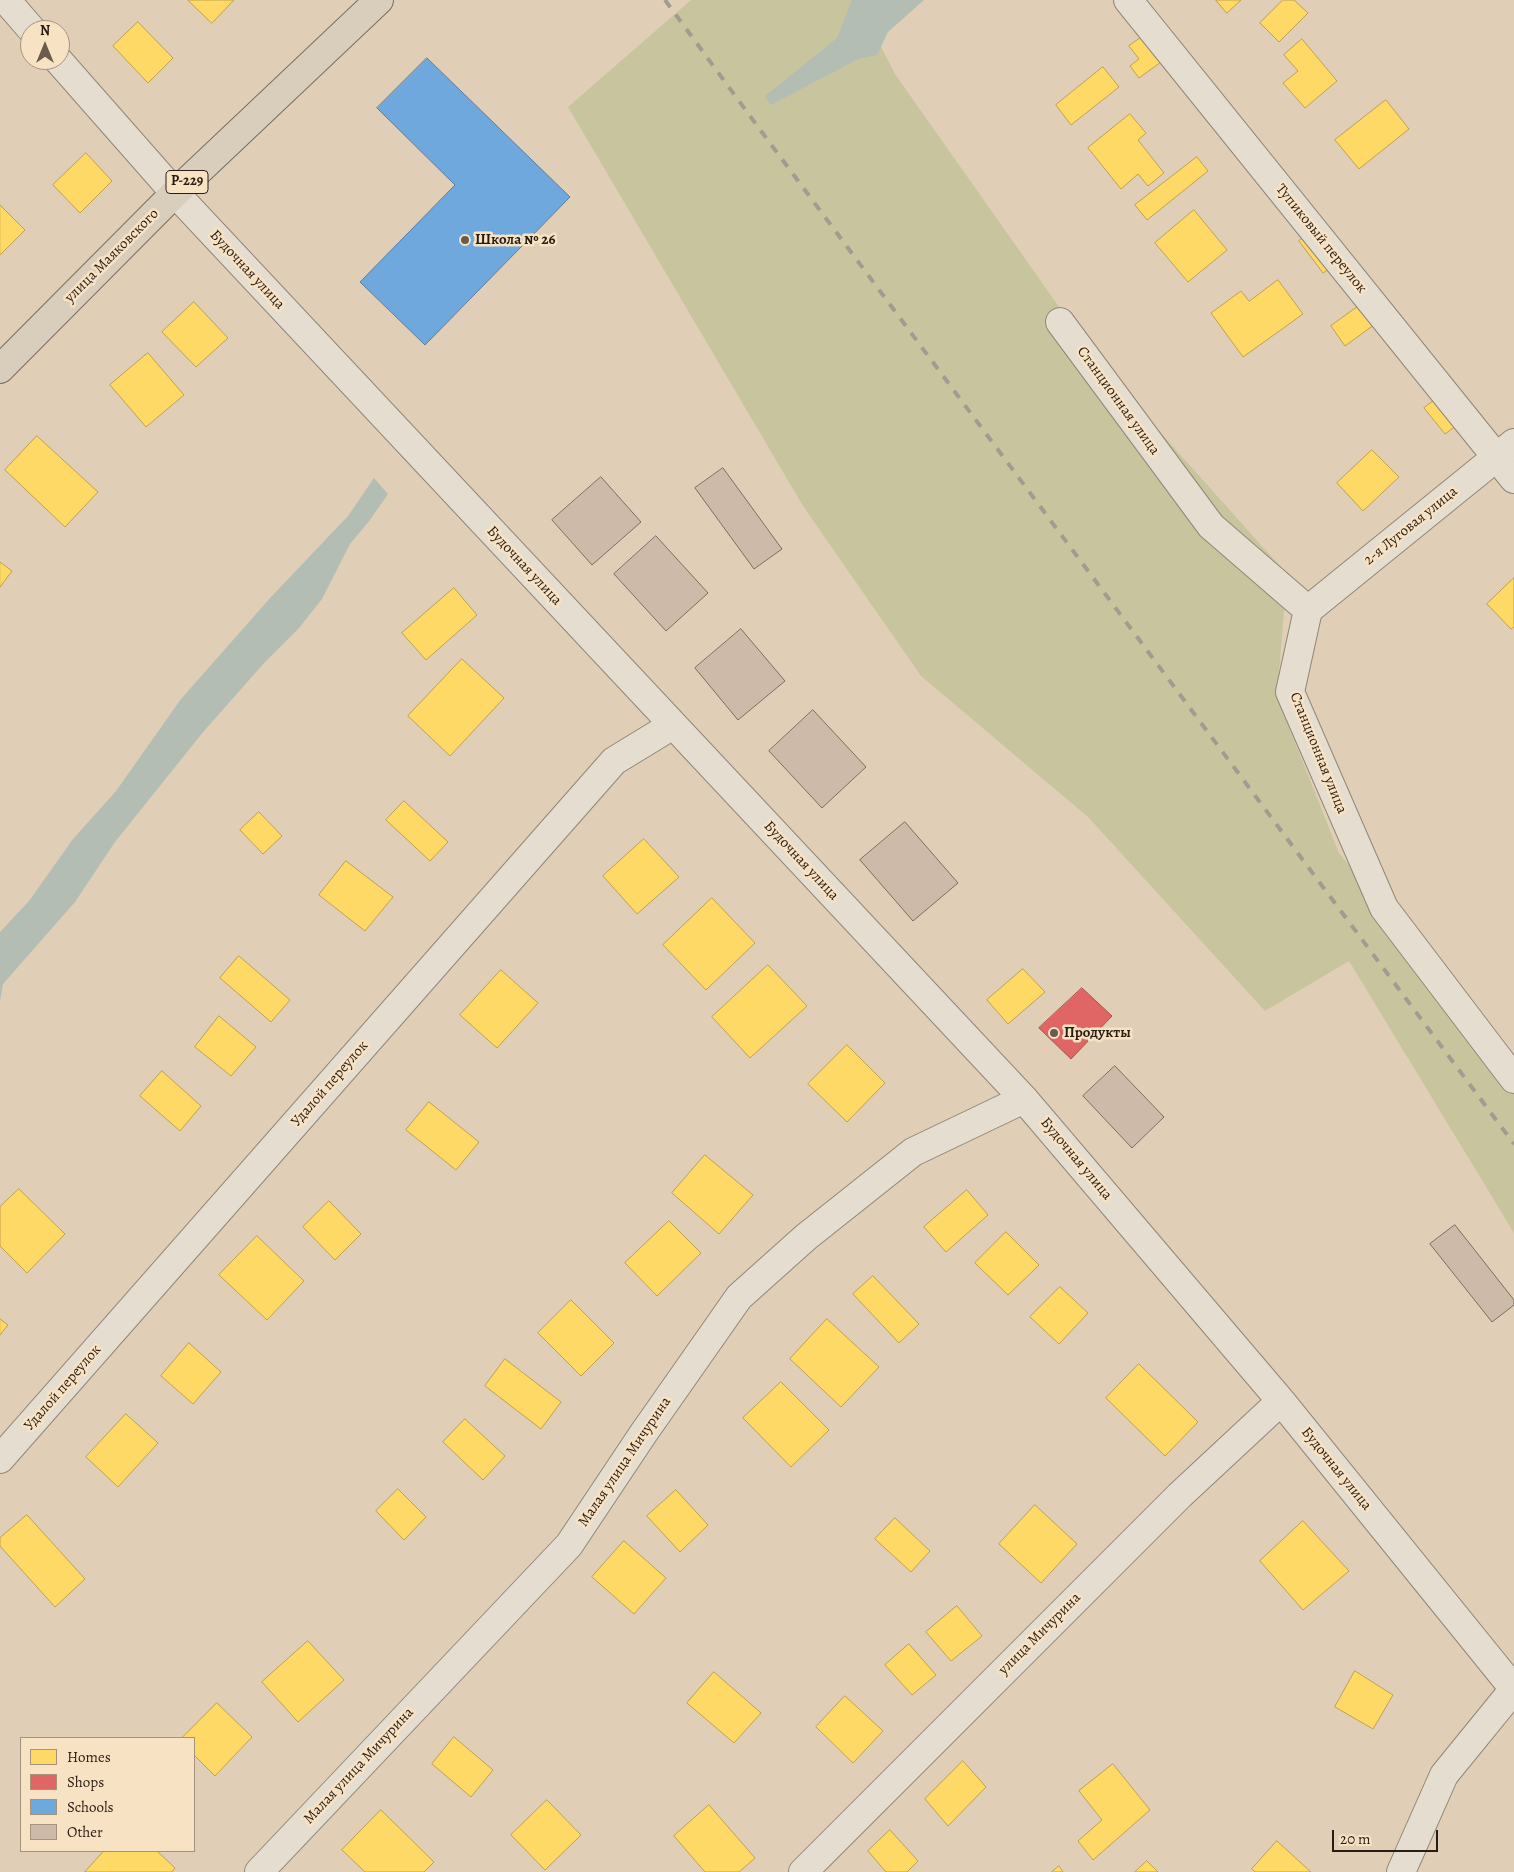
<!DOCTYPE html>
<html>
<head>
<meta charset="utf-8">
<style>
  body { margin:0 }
  #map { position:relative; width:1514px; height:1872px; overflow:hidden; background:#e0cfb6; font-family:Alegreya,serif }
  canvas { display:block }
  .legend { position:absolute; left:20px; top:1737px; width:175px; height:115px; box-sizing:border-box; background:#f7e2c4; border:1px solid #a5937e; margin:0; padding:6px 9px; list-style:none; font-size:15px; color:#2a1c14 }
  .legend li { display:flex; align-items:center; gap:10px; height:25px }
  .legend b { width:25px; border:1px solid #a5937e }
  .north { position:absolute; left:20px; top:20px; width:50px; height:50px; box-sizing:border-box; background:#f7e2c4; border:1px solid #a5937e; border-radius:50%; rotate:0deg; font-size:14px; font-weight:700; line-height:20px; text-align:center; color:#2a1c14 }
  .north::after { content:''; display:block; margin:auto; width:18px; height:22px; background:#6a5b4d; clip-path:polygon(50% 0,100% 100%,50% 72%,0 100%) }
  .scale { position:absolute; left:1332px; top:1830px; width:106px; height:22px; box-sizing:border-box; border:2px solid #2a1c14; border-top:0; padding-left:6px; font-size:15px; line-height:18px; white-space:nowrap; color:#2a1c14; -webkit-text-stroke:4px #f7e2c4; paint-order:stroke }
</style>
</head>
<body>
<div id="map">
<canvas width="1514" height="1872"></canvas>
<ul class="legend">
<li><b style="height:14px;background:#ffd966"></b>Homes</li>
<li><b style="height:14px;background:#e06666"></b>Shops</li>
<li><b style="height:14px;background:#6fa8dc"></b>Schools</li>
<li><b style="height:14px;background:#cebaa8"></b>Other</li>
</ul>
<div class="north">N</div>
<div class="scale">20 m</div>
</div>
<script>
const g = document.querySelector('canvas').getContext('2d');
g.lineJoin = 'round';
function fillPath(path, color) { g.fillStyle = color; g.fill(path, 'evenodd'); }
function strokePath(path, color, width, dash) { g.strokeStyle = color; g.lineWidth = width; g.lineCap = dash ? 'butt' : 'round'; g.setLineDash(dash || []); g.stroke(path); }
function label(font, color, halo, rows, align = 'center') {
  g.font = font + ' Alegreya,serif'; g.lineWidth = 5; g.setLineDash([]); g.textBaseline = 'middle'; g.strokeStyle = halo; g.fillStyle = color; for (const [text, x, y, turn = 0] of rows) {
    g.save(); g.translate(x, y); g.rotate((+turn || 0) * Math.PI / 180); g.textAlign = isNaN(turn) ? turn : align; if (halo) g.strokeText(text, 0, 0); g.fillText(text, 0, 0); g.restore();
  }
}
fillPath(new Path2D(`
  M691,0H857L895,74L1100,365L1287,574L1277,697L1339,853L1514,1062V1233L1349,961L1265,1011L1088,817L921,676L803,506L568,107Z`), '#c8c59e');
fillPath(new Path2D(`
  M852,0H924L888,32L877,55L858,59L771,105L765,96L837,38Z
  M374,478L388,494L370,520L350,544L322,599L299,628L265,662L204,731L115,842L75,902L3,984L0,1001V932L29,901L73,839L116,791L181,699L271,597L348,516Z`), '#b3bdb4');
const homes = new Path2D(`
  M188,0H234L212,23Z
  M1216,0H1241L1227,13Z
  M1283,0H1294L1308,13L1279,42L1260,23Z
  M138,22L173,58L148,83L113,46Z
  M1149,32L1168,57L1139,78L1130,66L1139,59L1129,46Z
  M1302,39L1337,81L1305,108L1283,83L1298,71L1284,55Z
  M1103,67L1119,87L1071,125L1056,105Z
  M1386,100L1409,129L1359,169L1335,140Z
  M1130,114L1146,133L1138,140L1164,173L1148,186L1138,174L1121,189L1088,148Z
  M86,153L112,181L80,213L53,185Z
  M1197,157L1208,171L1147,220L1135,205Z
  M0,205L25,230L0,255Z
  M1194,210L1227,250L1188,282L1155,243Z
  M1319,227L1343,259L1323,273L1299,241Z
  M1278,280L1303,314L1243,357L1211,313L1241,291L1249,301Z
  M194,302L228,338L196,367L162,332Z
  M1363,303L1378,322L1345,346L1331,326Z
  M148,353L184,395L146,427L110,385Z
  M1443,394L1464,420L1445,434L1424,408Z
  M37,436L98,492L65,527L5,470Z
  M1372,450L1399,477L1363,511L1337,483Z
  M0,562L12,571L0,587Z
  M1514,578V627L1511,629L1487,604Z
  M454,588L477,615L426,660L402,633Z
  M462,659L504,698L450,756L408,716Z
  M404,801L448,842L430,861L386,820Z
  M259,812L282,836L263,854L240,830Z
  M644,839L679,877L637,914L603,876Z
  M346,861L393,897L365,931L319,895Z
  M712,898L755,943L706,990L663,945Z
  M239,956L290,1000L271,1022L220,978Z
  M768,965L807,1006L750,1058L712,1017Z
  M1023,969L1045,992L1008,1024L987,1000Z
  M501,970L538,1003L497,1048L460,1015Z
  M219,1016L256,1047L231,1076L195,1047Z
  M847,1045L885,1083L847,1122L808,1084Z
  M162,1071L201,1106L180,1131L140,1096Z
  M429,1102L479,1142L456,1170L406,1130Z
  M705,1155L753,1195L719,1234L672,1193Z
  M19,1189L65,1234L27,1273L0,1246V1207Z
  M967,1190L988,1215L946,1252L924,1227Z
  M329,1201L361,1234L335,1260L303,1227Z
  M669,1221L701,1253L657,1296L625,1263Z
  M1006,1232L1039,1265L1008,1295L975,1263Z
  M257,1236L304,1281L267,1320L219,1275Z
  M873,1276L919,1324L899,1343L853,1294Z
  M1060,1287L1088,1313L1059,1344L1030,1317Z
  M571,1300L614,1343L581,1376L538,1333Z
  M0,1319L8,1325L0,1335Z
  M827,1319L879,1367L841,1407L790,1359Z
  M189,1343L221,1372L193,1404L161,1376Z
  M505,1359L561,1402L541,1429L485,1386Z
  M1139,1364L1198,1422L1165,1456L1106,1398Z
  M781,1382L829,1430L791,1467L743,1418Z
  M126,1414L158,1443L118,1487L86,1457Z
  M465,1419L505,1456L483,1480L443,1442Z
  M398,1489L426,1517L404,1540L376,1511Z
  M676,1490L708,1525L680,1552L647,1516Z
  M1035,1505L1077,1544L1041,1583L999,1544Z
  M27,1515L85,1579L55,1607L0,1546V1538Z
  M895,1518L930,1551L911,1572L875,1539Z
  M1303,1521L1349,1571L1303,1610L1260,1561Z
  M624,1541L666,1578L634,1614L592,1577Z
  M957,1606L982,1636L951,1661L926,1632Z
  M308,1641L344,1680L298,1722L262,1682Z
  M909,1644L936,1675L912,1695L885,1665Z
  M1355,1671L1393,1695L1373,1729L1335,1707Z
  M714,1672L761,1713L734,1743L687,1703Z
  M845,1696L883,1731L853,1763L816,1727Z
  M217,1703L252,1737L215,1776L194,1755V1738H182Z
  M454,1737L493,1770L471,1797L432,1764Z
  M963,1761L986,1787L948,1826L925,1799Z
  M1113,1764L1150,1810L1093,1860L1078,1841L1102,1820L1079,1791Z
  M547,1800L581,1835L545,1870L511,1835Z
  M709,1805L755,1858L739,1872H705L674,1836Z
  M381,1810L434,1862L424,1872H365L342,1850Z
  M890,1830L918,1861L907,1872H886L868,1851Z
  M1277,1841L1311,1872H1255L1252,1869Z
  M104,1851H157L175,1868L172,1872H85Z
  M1147,1861L1158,1872H1135Z
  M1059,1866L1063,1872H1052Z`);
fillPath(homes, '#ffd966');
strokePath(homes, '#bfa04d', 1);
const shops = new Path2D(`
  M1082,988L1112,1016L1071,1059L1039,1028Z`);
fillPath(shops, '#e06666');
strokePath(shops, '#a9504d', 1);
const schools = new Path2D(`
  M427,58L570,197L425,345L360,282L455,185L377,108Z`);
fillPath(schools, '#6fa8dc');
strokePath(schools, '#5a7ea0', 1);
const building = new Path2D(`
  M723,468L782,549L754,569L695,488Z
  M601,477L641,522L592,565L552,520Z
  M656,536L708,593L666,631L614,574Z
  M741,629L785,681L738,720L695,668Z
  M813,710L866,767L822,808L769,751Z
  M905,822L958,883L913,921L860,860Z
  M1115,1066L1164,1117L1132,1148L1083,1096Z
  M1455,1225L1514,1300V1305L1492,1322L1430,1244Z`);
fillPath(building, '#cebaa8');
strokePath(building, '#786e61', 1);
const minor = new Path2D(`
  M6,0L32,30
  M1128,0L1514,479
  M58,60L175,193L1024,1099L1281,1401L1514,1689
  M1060,322L1211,526L1308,610
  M1308,610L1290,692L1384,908L1514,1079
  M1308,610L1514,443
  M0,1459L614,761L673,725
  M259,1872L569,1545L643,1434L739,1297L806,1237L913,1152L1024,1099
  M803,1872L1180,1495L1281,1401
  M1401,1872L1444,1775L1514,1689`);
const major = new Path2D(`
  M0,369L175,193L379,0`);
strokePath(minor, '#918677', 30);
strokePath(major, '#786e61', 30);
strokePath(minor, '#e5ddd0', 28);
strokePath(major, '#d9cdbb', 28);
strokePath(new Path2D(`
  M665,0L761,131L1514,1144`), '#a39b91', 4, [9, 9]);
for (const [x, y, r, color] of [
  [465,240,5,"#6a5b4d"],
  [1054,1033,5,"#6a5b4d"]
]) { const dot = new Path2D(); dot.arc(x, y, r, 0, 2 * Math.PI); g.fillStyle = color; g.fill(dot); strokePath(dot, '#f7e2c4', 2); }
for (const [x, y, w] of [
  [187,182,42]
]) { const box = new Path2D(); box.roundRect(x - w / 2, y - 11.5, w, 23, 4); g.fillStyle = '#f7e2c4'; g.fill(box); strokePath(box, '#2a1c14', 1); }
label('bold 14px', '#2a1c14', null, [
  ["Р-229",187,182]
]);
label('15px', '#2a1c14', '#f7e2c4', [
  ["Тупиковый переулок",1321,239,51],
  ["улица Маяковского",112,256,-45],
  ["Будочная улица",247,270,47],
  ["Станционная улица",1118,401,54],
  ["2-я Луговая улица",1411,526,-39],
  ["Будочная улица",524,566,47],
  ["Станционная улица",1318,753,68],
  ["Будочная улица",801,861,47],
  ["Удалой переулок",330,1084,-49],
  ["Будочная улица",1076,1159,50],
  ["Удалой переулок",63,1388,-49],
  ["Малая улица Мичурина",625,1462,-56],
  ["Будочная улица",1336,1469,51],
  ["улица Мичурина",1040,1634,-45],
  ["Малая улица Мичурина",359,1766,-47]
]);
label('bold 15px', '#2a1c14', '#f7e2c4', [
  ["Школа № 26",475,240],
  ["Продукты",1064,1033]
], 'left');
</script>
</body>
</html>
